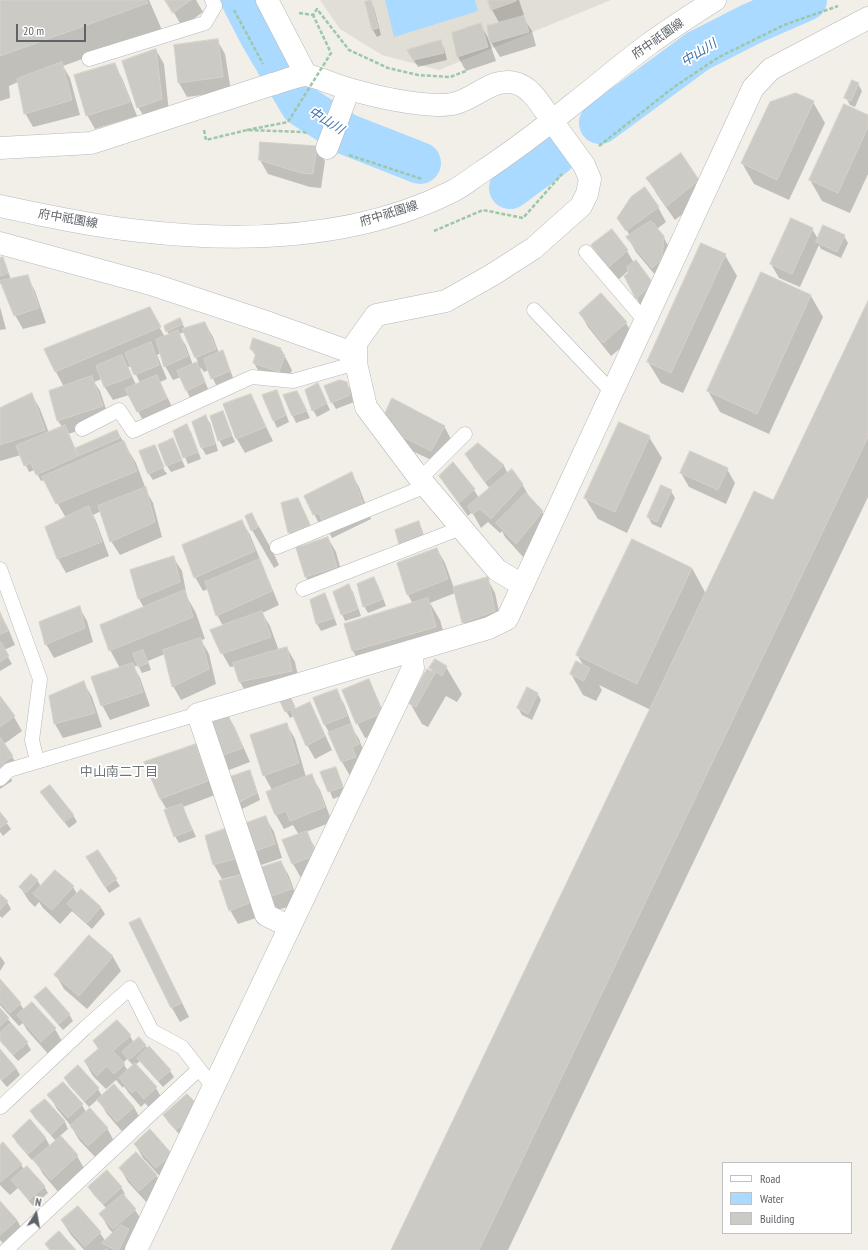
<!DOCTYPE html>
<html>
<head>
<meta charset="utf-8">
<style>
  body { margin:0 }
  #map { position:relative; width:868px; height:1250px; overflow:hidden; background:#f1efe8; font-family:"PT Sans Narrow",sans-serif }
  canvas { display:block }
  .legend { position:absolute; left:722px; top:1162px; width:130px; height:72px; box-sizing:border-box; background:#fff; border:1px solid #bfc1c3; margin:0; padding:5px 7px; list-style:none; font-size:12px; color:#5f6368 }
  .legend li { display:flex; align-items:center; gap:8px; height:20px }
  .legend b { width:20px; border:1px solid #bfc1c3 }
  .north { position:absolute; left:16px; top:1194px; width:40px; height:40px; -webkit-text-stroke:3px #fff; paint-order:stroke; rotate:11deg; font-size:11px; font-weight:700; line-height:16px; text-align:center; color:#5f6368 }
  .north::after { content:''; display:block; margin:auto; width:14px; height:18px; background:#5f6368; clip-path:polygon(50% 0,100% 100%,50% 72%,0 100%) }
  .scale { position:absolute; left:16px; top:24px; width:70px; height:18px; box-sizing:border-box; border:2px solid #5f6368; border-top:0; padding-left:5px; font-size:12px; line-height:14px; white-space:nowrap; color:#5f6368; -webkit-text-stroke:3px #fff; paint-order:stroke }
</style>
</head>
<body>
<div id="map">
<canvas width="868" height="1250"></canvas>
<ul class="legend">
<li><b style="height:5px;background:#fff"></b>Road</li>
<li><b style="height:11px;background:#aadaff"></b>Water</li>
<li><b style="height:11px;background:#cccac5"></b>Building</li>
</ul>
<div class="north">N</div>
<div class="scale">20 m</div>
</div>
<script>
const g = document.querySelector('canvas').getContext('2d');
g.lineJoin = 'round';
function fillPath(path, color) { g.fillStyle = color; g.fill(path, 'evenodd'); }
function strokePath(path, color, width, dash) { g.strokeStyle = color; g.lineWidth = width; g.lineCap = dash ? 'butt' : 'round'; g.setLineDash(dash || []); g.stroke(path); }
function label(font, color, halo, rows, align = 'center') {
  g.font = font + ' "PT Sans Narrow","Noto Sans JP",sans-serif'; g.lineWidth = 3.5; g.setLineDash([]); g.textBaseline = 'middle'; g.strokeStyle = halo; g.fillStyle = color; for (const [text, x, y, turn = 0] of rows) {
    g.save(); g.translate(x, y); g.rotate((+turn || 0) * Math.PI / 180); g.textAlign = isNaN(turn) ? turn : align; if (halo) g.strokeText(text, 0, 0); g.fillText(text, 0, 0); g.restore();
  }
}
fillPath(new Path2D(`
  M320,0H611L439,70L382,55L340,29Z`), '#e1ded6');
fillPath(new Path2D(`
  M385,0H475L478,11L394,37Z`), '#aadaff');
fillPath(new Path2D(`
  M4,0H149L162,30L63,66L70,78L80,115L33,127L25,113L18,82L9,86L10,98L0,101V2Z
  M167,0H196L203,12L182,27Z
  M489,0H519L524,15L522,16L532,31L536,46L500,57L491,42L500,24L492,10Z
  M370,1L374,8L381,35L377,37L373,30L366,2Z
  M480,24L488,38L496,61L466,71L458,57Z
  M217,40L225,54L231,91L187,97L179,83L175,46Z
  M440,41L444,48L447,60L418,67L408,51Z
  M156,50L164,64L169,113L147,121L138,107Z
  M114,64L122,78L137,116L95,129L87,115Z
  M858,84L862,91L855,107L850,105L846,98Z
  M813,102L825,123L789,200L754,184L742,163Z
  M868,116V174L850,213L822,201L810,180Z
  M316,147L325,161L321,188L310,187L268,174L260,160Z
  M681,154L707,195L675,220L656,193L648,179Z
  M658,207L666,222L657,229L663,236L671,251L661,282L636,252L628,238L630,236L625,227Z
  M812,229L818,239L844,236L848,243L841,258L821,249L819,245L800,287L779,278L771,264Z
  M593,246L627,251L634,263L652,284L640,305L626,276L630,273L629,270L617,281L601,260Z
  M725,255L737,276L683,393L661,383L648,362Z
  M3,259L6,265L11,280L27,276L35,291L46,323L23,329L15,315L2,283L0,284V260Z
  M762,274L811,296L823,317L769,434L720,412L708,391Z
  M868,303V497L508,1250H392L651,710L599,685L602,690L596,701L583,695L571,674L584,666L577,655L692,568L706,594L773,501Z
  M0,307L6,329L0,330Z
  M580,313L626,323L634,337L611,356L588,327Z
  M180,319L185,329L205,323L213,337L219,353L222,351L226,358L233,378L216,385L209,370L204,372L201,368L200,369L208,389L190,398L181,377L173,380L165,366L161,353L157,355L167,379L160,382L175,413L146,426L129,395L113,400L104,386L102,379L94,382L100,391L110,421L68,434L75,450L117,431L136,463L147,492L153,503L162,537L120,555L111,541L101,511L93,515L96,521L109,556L66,573L58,559L46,528L66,518L44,480L41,481L35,470L29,472L21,455L0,461V409L32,395L40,409L49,433L62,427L58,421L50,392L64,387L56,372L46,350L158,325L165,337L169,335L165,326ZM184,332L198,362L193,365L186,346L179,334ZM132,366L140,383L136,385L128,367Z
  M253,340L281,349L292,370L287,386L262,377L254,363L256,357L251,348Z
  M346,383L351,390L354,402L336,409L332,402Z
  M318,385L330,410L317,417L313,410Z
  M276,391L280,398L289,422L277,428L263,396Z
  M250,395L258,410L273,441L245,453L237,439L225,405Z
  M284,396L301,399L310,418L296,423Z
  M222,413L235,442L223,447L219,440Z
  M206,417L210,423L218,451L206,455L202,448L193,422Z
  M187,426L191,432L201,459L188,464L174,432Z
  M444,426L452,441L440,464L412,451L393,430Z
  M649,437L662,458L627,533L598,519L585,498Z
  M478,444L504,466L508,474L522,484L530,498L542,512L550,526L524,558L505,537L502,531L500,533L488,522L481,528L472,512L468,516L449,490L440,476L453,463L474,490L479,498L490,489L474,468L466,454Z
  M155,446L158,452H157L165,472H166L167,474L153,480L149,474Z
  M176,446L185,467L171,472L167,466Z
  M727,469L735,483L726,504L689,487L681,473Z
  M351,473L359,487L371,519L332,538L326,527L322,529L314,514Z
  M671,491L675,498L661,528L652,524L648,517Z
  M297,499L305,513L317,539L300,545L301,547L328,538L336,552L344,581L314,591L306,577L297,548H298L289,532Z
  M252,514L273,552L279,565L274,568L252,530Z
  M242,521L250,535L279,605L262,613L270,626L279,651L287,648L295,662L300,685L248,696L240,682L235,666L230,667L222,653L223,626L217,615L208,589L203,591L195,577Z
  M418,522L422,529L426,543L400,545Z
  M437,549L445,563L454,588L487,578L495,593L502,625L471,637L463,622L455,593L430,603L440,620L448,648L365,672L353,651L413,604L408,595L398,564Z
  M173,557L182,571L187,597L196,613L205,639L201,640L209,654L216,684L181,700L173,686L165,654L148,661L151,670L142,673L138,665L134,667L140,678L150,706L110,720L102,705L120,668L110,650L144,608L139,599L131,570Z
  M374,579L378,585L386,606L368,613L364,606Z
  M349,586L353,592L361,616L345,621L342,614Z
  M324,595L328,601L337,625L321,631L317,624L311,600Z
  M79,607L87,621L93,642L54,658L46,644Z
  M0,614L7,626L15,645L4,650L12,664L0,671Z
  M446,667L462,694L457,702L446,696L428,727L422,724L410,703L433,673L430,668Z
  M368,680L376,695L390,728L365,738L357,723Z
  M84,683L92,697L102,727L63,738L55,724Z
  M336,690L344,704L354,731L359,739L366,758L350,776L342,762L331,736L325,725L314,699Z
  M537,693L541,700L532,720L522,715L518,708Z
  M0,697L14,717L22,731L4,744L21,771L11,777L12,781L0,789Z
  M291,700L296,710L309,703L317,717L332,750L315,759L307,745L294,716L290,718L286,711Z
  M227,714L235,728L250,762L229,770L221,756Z
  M287,725L295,739L306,777L311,775L320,790L332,822L306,832L314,846L323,870L301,878L293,864L284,841L299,835L293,825L284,829L276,815L267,792L272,790L264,775Z
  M196,745L204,760L215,795L183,807L196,837L179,843L175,836L167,810L160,798Z
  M335,768L339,775L346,794L333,799L322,773Z
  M249,772L253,778L260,800L240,810L237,803Z
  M42,792L73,815L77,822L69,828L46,799Z
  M0,814L11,829L3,836L0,832Z
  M266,818L274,832L282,858L261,865L253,851Z
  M226,830L259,917L238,924L230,910L234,876L222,879L214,865L206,836Z
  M281,862L289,876L299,904L277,910L269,896Z
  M91,864L116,880L120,886L109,893Z
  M31,875L38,881L41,887H73L77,894L81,890L101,908L105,914L92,929L72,911L60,924L43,908L39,902L35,907L29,901L20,887Z
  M0,895L7,902L11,909L2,918L0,916Z
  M140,919L148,933L189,1017L180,1022L172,1008L130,924Z
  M89,937L113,957L121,971L87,1009L64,989L56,975Z
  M0,956L5,963L0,971Z
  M0,981L20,1004L24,1010L55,1029L63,1043L49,1055L27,1030L23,1023L19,1026L0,1005Z
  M36,997L69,1014L73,1021L63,1030L40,1004Z
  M0,1009L27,1043L31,1050L18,1061L0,1041V1035L2,1033L0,1032Z
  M130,1036L134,1043L139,1038L148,1049L170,1071L174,1077L163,1087L140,1061L135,1065L156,1088L164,1102L153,1112L145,1103L141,1107L128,1092L124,1086L123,1088L116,1080L106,1089L93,1076L85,1062L99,1050L94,1042ZM127,1059L134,1066L128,1071L123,1063Z
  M0,1051L16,1068L20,1075L7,1087L0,1079Z
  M65,1078L98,1089L102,1096L114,1086L134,1107L142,1122L126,1136L107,1114L98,1099L89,1107L69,1085Z
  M49,1095L82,1105L86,1112L107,1128L115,1143L97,1159L79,1140L71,1126L57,1109Z
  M45,1100L65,1122L68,1129L60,1136L77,1156L85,1170L59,1193L43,1174L34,1159L32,1160L17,1143L13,1136L30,1121L46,1139L50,1146L56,1141L35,1118L31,1112Z
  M193,1102L197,1109L181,1136L168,1122L165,1115Z
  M135,1144L171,1154L165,1182L143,1158Z
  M0,1146L21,1164L24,1170L44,1186L48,1193L33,1206L18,1188L10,1195L0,1185Z
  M120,1168L156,1175L164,1189L148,1204L128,1182Z
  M89,1187H121L125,1194L123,1196L135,1210L144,1224L126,1250H107L106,1249L105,1250H84L71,1235L62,1221L78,1207L100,1233L106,1242L114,1234L109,1229L101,1215L107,1209L93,1194Z
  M0,1202L17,1220L25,1235L8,1249L0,1240Z`), '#0003');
strokePath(new Path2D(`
  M242,0L260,35L301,105L346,134L420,163
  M600,123L698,51L751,24L806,0
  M510,188L555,155`), '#aadaff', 42);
const building = new Path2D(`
  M2,0H146L148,3L0,56V1Z
  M165,0H191L173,13Z
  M371,0L378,28L372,30L365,2Z
  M488,0H516V1L491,10Z
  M524,16L529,32L490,43L487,26Z
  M481,23L488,47L457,57L452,33Z
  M218,39L223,77L178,83L174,45Z
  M441,40L444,53L413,60L407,50Z
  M156,49L162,99L137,108L122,61Z
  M62,62L72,100L24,114L17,79Z
  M115,63L130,102L86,116L74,75Z
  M852,80L859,83L851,101L844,98Z
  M796,93L814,101L777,180L741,163L770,102Z
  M844,104L868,115V127L838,193L809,180Z
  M260,142L317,146L313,174L301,173L259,160Z
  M681,153L699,180L667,206L646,178Z
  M645,187L659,207L626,231L617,218L631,197Z
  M791,218L813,228L792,274L770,264Z
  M651,221L664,236L662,259L652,268L626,237Z
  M823,225L845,235L837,252L816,242Z
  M612,229L628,250L608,268L591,245Z
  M701,243L726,254L671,373L647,362Z
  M3,257L8,273L0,276V258Z
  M636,260L653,283L636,299L624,276L628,273L627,267Z
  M761,272L811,295L757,414L707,391Z
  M28,275L39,308L14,316L0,281Z
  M601,293L627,322L603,343L579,313Z
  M868,301V437L479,1250H391L754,491L773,500Z
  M150,307L161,327L55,372L44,349Z
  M180,318L183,324L166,332L164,326Z
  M205,322L216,349L195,358L182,329Z
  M178,330L188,356L164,367L156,340Z
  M253,338L281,348L280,353L285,355L279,372L253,363L256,353L250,349Z
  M151,342L159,365L134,375L125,353Z
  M223,350L230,371L211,379L204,359Z
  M122,355L131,377L104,387L96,366Z
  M197,362L205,382L186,391L177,371Z
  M157,375L167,398L137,412L125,389Z
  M92,376L103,406L57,421L49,391Z
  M340,380L347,382L350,395L331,403L324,386Z
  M318,383L327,403L312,411L305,390Z
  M277,390L286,415L273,421L262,395Z
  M297,391L307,411L292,416L283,395Z
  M32,393L45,430L0,445V408Z
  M251,394L266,427L236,439L223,404Z
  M392,398L445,426L431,451L403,437L384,416Z
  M223,411L232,435L218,441L210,416Z
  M206,415L215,444L201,448L192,422Z
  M619,422L650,436L615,512L584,498Z
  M187,424L198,452L183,458L173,431Z
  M65,425L78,456L36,475L31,463L24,466L16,446Z
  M117,430L120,438L78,456L74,449Z
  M173,438L182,460L166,466L158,445Z
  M124,441L137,471L56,504L42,477Z
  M478,443L504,465L485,482L465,454Z
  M155,445L164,467L148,474L139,451Z
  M690,451L728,468L718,490L680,473Z
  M453,462L475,489L459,503L439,476Z
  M512,469L523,484L491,519L480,509L472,514L468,506Z
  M352,472L363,504L323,524L319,513L313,515L304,496Z
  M661,485L672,490L657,522L647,517Z
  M146,487L155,522L110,542L98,506Z
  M526,493L543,511L516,544L496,523Z
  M298,498L310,525L288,533L281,503Z
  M89,506L102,542L57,559L45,527Z
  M252,513L258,527L251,531L245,516Z
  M242,520L255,551L194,578L182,545Z
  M419,521L423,536L399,545L395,530Z
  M328,537L337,567L305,577L296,548Z
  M632,539L692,568L637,684L576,655Z
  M437,548L448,579L407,595L397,563Z
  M174,556L180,582L138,599L130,570Z
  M260,559L272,591L216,616L205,582Z
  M374,577L383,599L363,607L357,584Z
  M488,577L495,611L462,623L453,587Z
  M349,584L358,609L341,615L333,592Z
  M185,590L193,617L109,651L100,625Z
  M325,593L334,618L316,624L310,600Z
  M428,598L436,627L352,651L344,624Z
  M80,606L85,628L45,645L39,622Z
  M262,611L271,637L221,654L210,630Z
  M0,612L8,631L0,634Z
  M201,638L209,669L172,687L163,650Z
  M0,642H1L9,656L0,662Z
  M287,647L292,671L239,682L233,663Z
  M143,650L148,663L138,667L133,654Z
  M435,659L447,666L442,676L429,668Z
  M576,661L590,668L584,681L570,674Z
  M133,663L143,692L101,706L91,677Z
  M427,669L435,673L416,707L408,703Z
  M369,679L383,713L356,724L342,690Z
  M84,681L95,713L54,724L49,696Z
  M527,687L538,693L528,714L517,708Z
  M337,689L347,716L324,725L313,698Z
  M288,692L295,707L285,712L278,697Z
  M0,696L15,716L0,727Z
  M310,702L325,736L306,746L291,711Z
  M227,713L243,748L220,756L204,722Z
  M287,723L299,763L263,776L250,735Z
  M351,724L359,744L352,747L356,757L341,762L328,733Z
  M0,737L13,756L3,763L5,766L0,770Z
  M196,744L208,781L160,799L144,762Z
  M336,767L343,787L328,792L320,772Z
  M250,770L257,793L236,804L227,778Z
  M312,774L325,807L290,821L286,811L275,815L266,792Z
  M50,785L74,815L64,822L40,792Z
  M182,804L192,830L174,837L164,810Z
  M0,812L8,822L0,828Z
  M266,816L275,844L252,852L246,823Z
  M227,828L238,858L213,865L205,836Z
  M307,831L316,855L292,864L282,840Z
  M98,850L117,879L105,887L86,857Z
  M281,861L292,889L268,897L259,868Z
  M55,870L74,886L52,910L33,894Z
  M31,874L38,880L26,893L19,887Z
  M243,874L252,902L229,911L219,881Z
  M81,889L101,907L87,923L67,904Z
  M0,894L8,901L0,910Z
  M140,918L182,1003L171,1008L129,923Z
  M89,935L113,956L79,996L54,975Z
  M0,979L21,1003L10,1013L0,1002Z
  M46,987L70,1014L59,1024L34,997Z
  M32,1002L56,1028L41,1042L17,1015Z
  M0,1008L9,1018L0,1026Z
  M117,1020L131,1035L113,1051L125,1064L114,1074L107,1066L97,1076L84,1061L99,1048L93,1041Z
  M11,1023L28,1042L13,1055L0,1040V1033Z
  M139,1037L146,1045L129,1060L122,1052Z
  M149,1046L171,1070L158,1081L137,1058Z
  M0,1049L16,1068L2,1080L0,1078Z
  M135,1063L157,1087L144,1099L136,1090L132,1093L119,1078Z
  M78,1065L99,1088L85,1101L64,1078Z
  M63,1082L83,1104L68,1118L47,1095Z
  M114,1084L134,1107L117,1122L97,1100Z
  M187,1094L194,1101L188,1120L176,1130L163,1115Z
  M45,1099L65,1121L51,1135L30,1111Z
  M90,1108L108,1128L88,1146L70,1126Z
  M30,1119L46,1138L28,1154L12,1136Z
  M150,1129L172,1154L156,1168L134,1144Z
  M61,1136L78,1155L51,1180L33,1160Z
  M3,1142L22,1164L1,1182L0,1181V1145Z
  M136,1152L157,1175L139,1191L119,1168Z
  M27,1166L45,1186L29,1200L11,1180Z
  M107,1170L122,1187L103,1204L88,1187Z
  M123,1194L136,1209L113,1229L99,1214Z
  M0,1201L17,1220L0,1235Z
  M78,1206L101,1232L85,1247L61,1220Z
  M121,1225L129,1229L119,1250H115L102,1243Z
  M59,1231L76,1250H50L45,1244Z`);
fillPath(building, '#cccac5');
strokePath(building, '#d6d1c6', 1);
const lane = new Path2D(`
  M89,59L205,23L215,6L212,0
  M586,252L645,321
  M534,310L612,392
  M82,429L119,410L133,431L252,377L293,381L356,363
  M420,479L465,434
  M277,547L426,486
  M0,569L40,679L32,740L37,761
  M303,589L461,528
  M0,779L9,770L198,714
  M1,1107L85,1028L130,988L152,1031L182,1047L214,1088
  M6,1250L199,1069`);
const street = new Path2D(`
  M267,0L306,75
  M0,148L91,143L273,84
  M327,148L349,89
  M0,243L154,285L269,323L356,354
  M522,585L497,570L420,479L366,407L356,363V343L376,315L446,301L492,275L534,248L581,206L587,194L590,179L584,165L552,121
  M290,927L266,915L198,714L489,628L507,619L753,88L771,69L868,18
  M136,1250L413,668L411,651`);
const secondary = new Path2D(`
  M273,84C283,81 296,76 305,75C313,75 339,87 349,89C377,97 408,104 438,105C444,105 451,105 456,103C476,98 493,77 515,83C532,87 542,107 552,121
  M0,206C46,216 93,226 140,231C245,243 358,239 453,191C463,186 471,179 480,173C512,152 542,129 572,105C598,85 623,63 649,44C671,28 693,14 715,0`);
strokePath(lane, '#b5b8bc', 15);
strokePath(street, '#b5b8bc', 23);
strokePath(secondary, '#b6babf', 23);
strokePath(new Path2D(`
  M234,10L263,64
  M299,13L313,15L317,9L349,50L388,68L418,75L450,77L466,71
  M204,130L206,140L247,130L304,132L308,134
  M599,146L674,87L719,57L784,25L838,6
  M349,155L422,179
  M434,231L483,210L523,218L562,174`), '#9cc7a9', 2.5, [4, 2]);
strokePath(lane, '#fff', 14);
strokePath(street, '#fff', 22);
strokePath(secondary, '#fff', 22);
strokePath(new Path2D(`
  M247,130L288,122L331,53L313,15`), '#9cc7a9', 2.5, [4, 2]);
label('12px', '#5f6368', '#fff', [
  ["府中祇園線",658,39,-35],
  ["府中祇園線",389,214,-17],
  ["府中祇園線",68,219,10]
]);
label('italic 13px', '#4174aa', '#fff', [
  ["中山川",699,53,-32],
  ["中山川",326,121,32]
]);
label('13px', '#70757a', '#fff', [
  ["中山南二丁目",119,772]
]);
</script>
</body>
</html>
